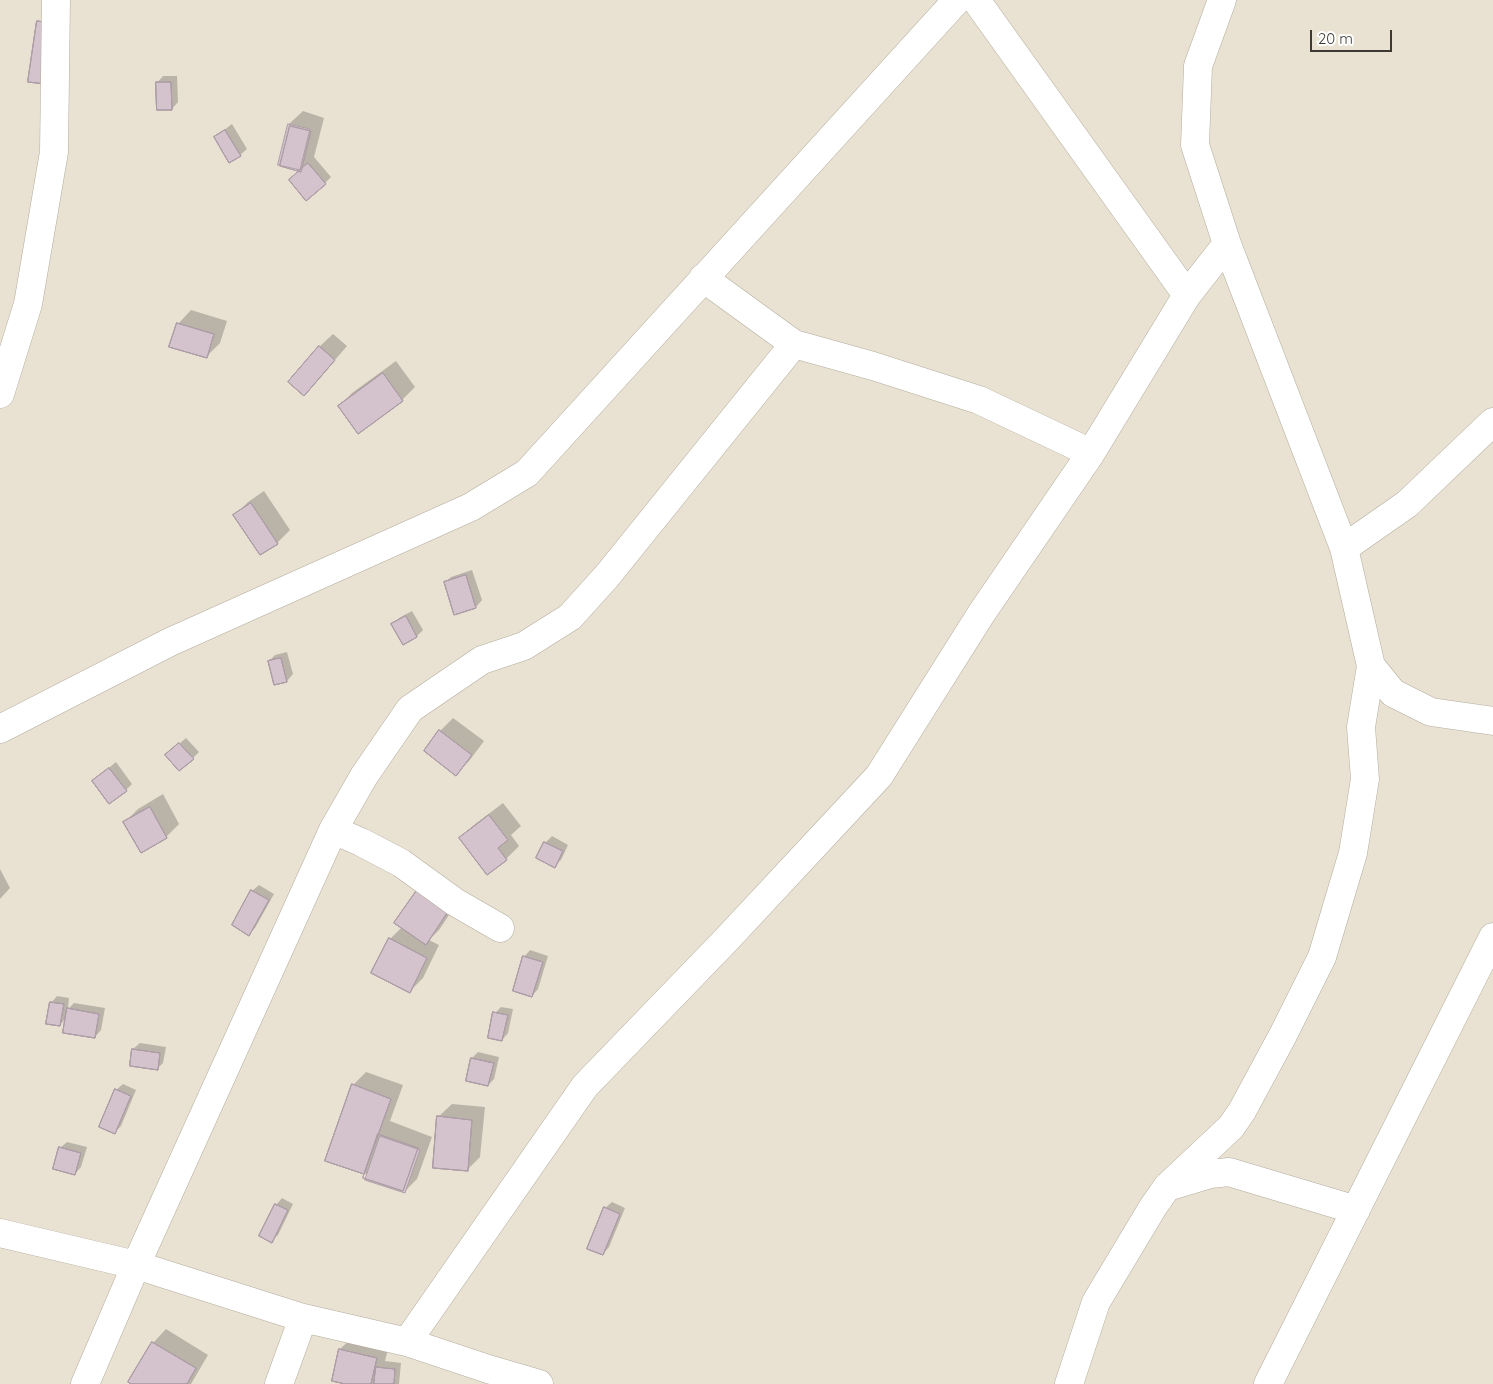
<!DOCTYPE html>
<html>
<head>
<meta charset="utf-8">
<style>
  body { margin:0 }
  #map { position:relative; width:1493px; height:1384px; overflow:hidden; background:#e9e2d2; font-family:Quicksand,sans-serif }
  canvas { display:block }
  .scale { position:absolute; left:1310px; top:30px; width:82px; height:22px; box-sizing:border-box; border:2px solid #3c3a33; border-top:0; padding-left:6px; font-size:15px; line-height:18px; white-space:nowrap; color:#3c3a33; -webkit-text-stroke:4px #fff; paint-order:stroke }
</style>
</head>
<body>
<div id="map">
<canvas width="1493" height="1384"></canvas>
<div class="scale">20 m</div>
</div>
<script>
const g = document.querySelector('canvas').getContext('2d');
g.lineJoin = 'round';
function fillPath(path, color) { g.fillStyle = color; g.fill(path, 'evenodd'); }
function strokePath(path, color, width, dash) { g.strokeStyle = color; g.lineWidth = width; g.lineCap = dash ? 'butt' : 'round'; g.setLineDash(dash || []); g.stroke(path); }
fillPath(new Path2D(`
  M163,76H177L178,102L172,109L157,83Z
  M303,111L324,118L314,157L331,177L325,183L301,170L289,124Z
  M232,124L247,149L240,155L215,137Z
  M191,310L227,321L220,343L207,356L178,324Z
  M333,334L347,346L317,381L319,347Z
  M396,361L415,387L402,400L339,406L352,393Z
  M264,491L290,530L277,543L235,515L248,502Z
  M472,570L482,600L476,607L455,613L445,583L451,577Z
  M412,611L423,630L417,636L403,644L393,625L399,618Z
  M287,652L293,674L287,681L269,661L275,655Z
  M453,718L484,741L469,761L456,774L440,731Z
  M186,738L199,752L193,758L173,749Z
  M116,762L132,784L126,790L93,781Z
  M163,794L179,824L166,837L125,822L138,809Z
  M503,803L521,826L511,835L519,846L506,859L488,873L461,838L474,825Z
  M552,836L568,845L561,860L554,866L538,858L545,843Z
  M0,869L10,888L0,899Z
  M259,885L274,894L255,928L249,934L252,891Z
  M463,894L439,930L429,940L439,945L423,978L410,991L390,939L402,927Z
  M530,950L548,956L538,989L532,996L524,957Z
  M57,996L69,998L68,1009L74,1003L105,1008L101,1030L95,1037L66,1018L60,1025L51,1003Z
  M501,1007L513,1009L508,1033L502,1040L495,1013Z
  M140,1043L166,1047L163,1063L157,1069L133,1049Z
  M478,1052L499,1057L494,1079L488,1085L472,1058Z
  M366,1072L403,1085L390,1121L432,1137L417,1179L404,1192L366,1174L327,1160L353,1085Z
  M123,1084L136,1090L121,1126L114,1133L116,1090Z
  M452,1104L485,1107L480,1157L467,1170L438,1117Z
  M67,1142L87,1147L81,1167L75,1174L60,1148Z
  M282,1198L293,1204L278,1235L271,1241L276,1205Z
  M612,1202L625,1208L609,1247L603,1254L605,1208Z
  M166,1329L208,1355L191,1384H133L130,1382L153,1343Z
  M354,1336L389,1345L385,1361L401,1363L399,1384H375L376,1382L373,1384H350L333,1380L340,1349Z`), '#0003');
const building = new Path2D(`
  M37,21L54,23L45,84L28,82Z
  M37,21L54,23L45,84L28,82Z
  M37,21L54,23L45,84L28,82Z
  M156,82H171L172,110H157Z
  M156,82H171L172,110H157Z
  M156,82H171L172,110H157Z
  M288,124L310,129L300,170L278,165Z
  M290,126L311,131L301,172L280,166Z
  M290,126L311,131L301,172L280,166Z
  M225,130L241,156L229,163L214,137Z
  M225,130L241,156L229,163L214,137Z
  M225,130L241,156L229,163L214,137Z
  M308,163L326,184L306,201L289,180Z
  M308,163L326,184L306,201L289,180Z
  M308,163L326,184L306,201L289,180Z
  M177,323L214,334L207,358L169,347Z
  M177,323L214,334L207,358L169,347Z
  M177,323L214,334L207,358L169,347Z
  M319,346L335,360L304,396L288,382Z
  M319,346L335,360L304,396L288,382Z
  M319,346L335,360L304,396L288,382Z
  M383,373L403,401L358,434L338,406Z
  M383,373L403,401L358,434L338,406Z
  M383,373L403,401L358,434L338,406Z
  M251,503L278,544L260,555L233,515Z
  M251,503L278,544L260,555L233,515Z
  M251,503L278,544L260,555L233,515Z
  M466,575L476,608L454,615L444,582Z
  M466,575L476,608L454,615L444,582Z
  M466,575L476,608L454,615L444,582Z
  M406,616L417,637L403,645L391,624Z
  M406,616L417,637L403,645L391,624Z
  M406,616L417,637L403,645L391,624Z
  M281,658L287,682L274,685L268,661Z
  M281,658L287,682L274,685L268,661Z
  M281,658L287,682L274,685L268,661Z
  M439,730L472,755L456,776L424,751Z
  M439,730L472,755L456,776L424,751Z
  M439,730L472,755L456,776L424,751Z
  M179,743L194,759L179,771L165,755Z
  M179,743L194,759L179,771L165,755Z
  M179,743L194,759L179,771L165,755Z
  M109,768L127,791L109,804L92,781Z
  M109,768L127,791L109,804L92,781Z
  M109,768L127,791L109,804L92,781Z
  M150,807L167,838L141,853L123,822Z
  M150,807L167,838L141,853L123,822Z
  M150,807L167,838L141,853L123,822Z
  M489,815L508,840L498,848L507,860L487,875L459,838Z
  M489,815L508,840L498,848L507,860L487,875L459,838Z
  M489,815L508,840L498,848L507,860L487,875L459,838Z
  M544,842L563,851L555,868L536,858Z
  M544,842L563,851L555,868L536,858Z
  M544,842L563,851L555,868L536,858Z
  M420,886L451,907L426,945L394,923Z
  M420,886L451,907L426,945L394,923Z
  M420,886L451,907L426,945L394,923Z
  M251,890L269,900L249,936L232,925Z
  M251,890L269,900L249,936L232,925Z
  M251,890L269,900L249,936L232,925Z
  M389,938L427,958L410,993L371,973Z
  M389,938L427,958L410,993L371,973Z
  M389,938L427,958L410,993L371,973Z
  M523,956L543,962L532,997L513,991Z
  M523,956L543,962L532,997L513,991Z
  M523,956L543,962L532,997L513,991Z
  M50,1002L64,1004L60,1026L46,1024Z
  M50,1002L64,1004L60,1026L46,1024Z
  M50,1002L64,1004L60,1026L46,1024Z
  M67,1008L99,1014L95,1038L63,1033Z
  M67,1008L99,1014L95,1038L63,1033Z
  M67,1008L99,1014L95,1038L63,1033Z
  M493,1012L508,1015L502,1041L488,1038Z
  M493,1012L508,1015L502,1041L488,1038Z
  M493,1012L508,1015L502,1041L488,1038Z
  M132,1049L160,1053L158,1070L130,1066Z
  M132,1049L160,1053L158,1070L130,1066Z
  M132,1049L160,1053L158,1070L130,1066Z
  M471,1058L494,1063L488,1086L466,1081Z
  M471,1058L494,1063L488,1086L466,1081Z
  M471,1058L494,1063L488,1086L466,1081Z
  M352,1084L391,1099L364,1174L325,1161Z
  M352,1084L391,1099L364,1174L325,1161Z
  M352,1084L391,1099L364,1174L325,1161Z
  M115,1089L131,1096L115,1134L99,1127Z
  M115,1089L131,1096L115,1134L99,1127Z
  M115,1089L131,1096L115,1134L99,1127Z
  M437,1116L472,1120L468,1171L433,1168Z
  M437,1116L472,1120L468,1171L433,1168Z
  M437,1116L472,1120L468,1171L433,1168Z
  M378,1134L418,1148L403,1191L363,1178Z
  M378,1134L418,1148L403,1191L363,1178Z
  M380,1136L420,1150L405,1193L365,1180Z
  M59,1147L81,1153L75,1175L53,1169Z
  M59,1147L81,1153L75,1175L53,1169Z
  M59,1147L81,1153L75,1175L53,1169Z
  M275,1204L288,1210L272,1243L259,1236Z
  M275,1204L288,1210L272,1243L259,1236Z
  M275,1204L288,1210L272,1243L259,1236Z
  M604,1207L620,1214L603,1255L587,1249Z
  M604,1207L620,1214L603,1255L587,1249Z
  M604,1207L620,1214L603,1255L587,1249Z
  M152,1342L196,1368L187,1384H131L128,1382Z
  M152,1342L196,1368L187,1384H131L128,1382Z
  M152,1342L196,1368L187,1384H131L128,1382Z
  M339,1349L377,1358L371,1384H345L332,1381Z
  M339,1349L377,1358L371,1384H345L332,1381Z
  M339,1349L377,1358L371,1384H345L332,1381Z
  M376,1367L395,1369L394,1384H374Z
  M376,1367L395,1369L394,1384H374Z
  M376,1367L395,1369L394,1384H374Z`);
fillPath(building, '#d4c3cd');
strokePath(building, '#ad9da6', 1);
const minor = new Path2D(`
  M976,0L1187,295
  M1222,0L1198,66L1195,145L1227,244L1344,548L1371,666L1393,693L1431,712L1493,721
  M703,278L794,344L873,366L979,400L1091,453
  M0,394L28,304L54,152L56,0
  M1344,548L1407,504L1493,422
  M0,729L170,642L471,507L527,473L957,0
  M333,830L361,842L401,863L455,902L500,928
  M1167,1187L1231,1127L1242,1111L1283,1035L1322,957L1353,853L1365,779L1361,727L1371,666
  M0,1233L136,1265L303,1318L407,1342L488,1369L539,1384
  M407,1342L585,1086L727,939L879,776L981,614L1091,453L1187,295L1227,244
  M85,1384L136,1265L333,830L364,776L410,709L482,660L524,646L570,617L607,576L794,344
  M279,1384L303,1318
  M1069,1384L1096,1302L1153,1207L1167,1187L1210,1174L1229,1172L1356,1210
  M1268,1384L1493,937`);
strokePath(minor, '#b3ac9d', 29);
strokePath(minor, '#fff', 28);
</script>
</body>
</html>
